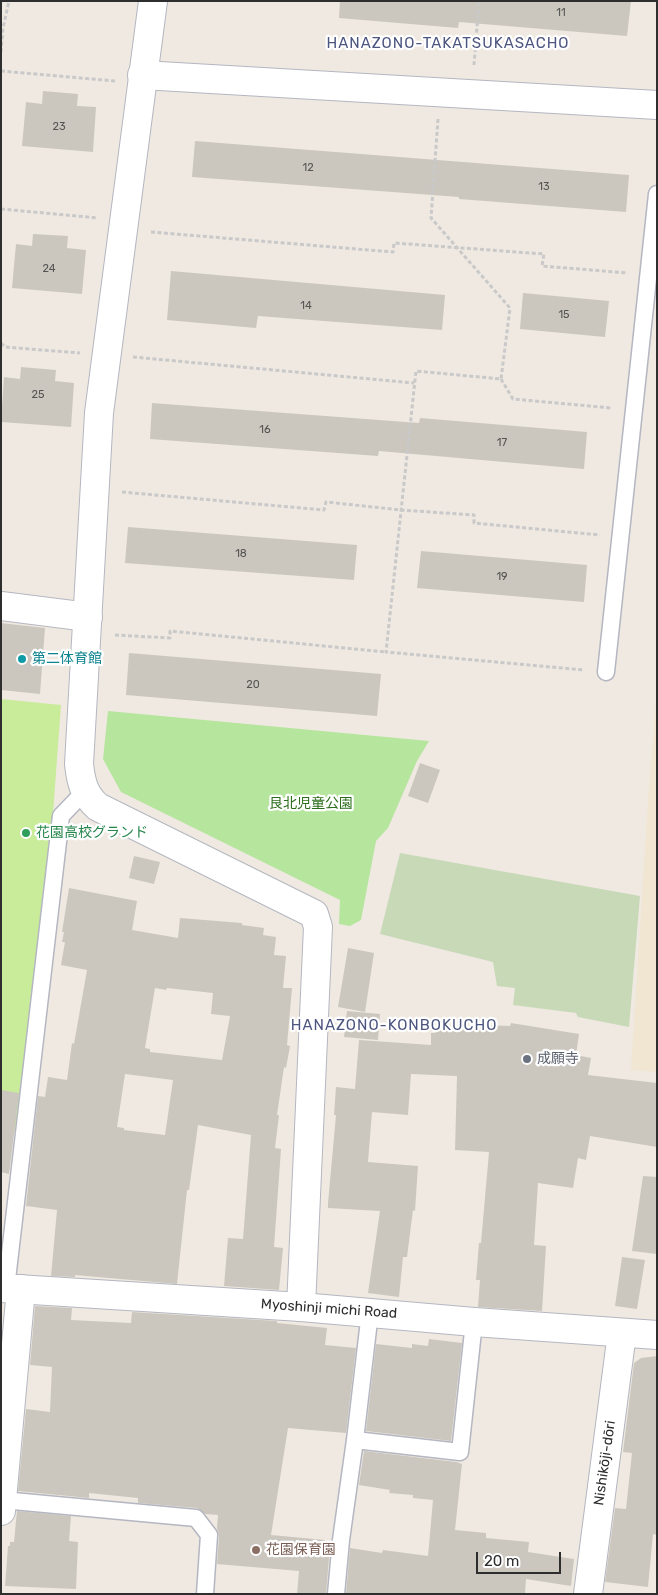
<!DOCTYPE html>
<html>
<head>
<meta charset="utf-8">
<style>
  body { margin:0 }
  #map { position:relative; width:658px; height:1595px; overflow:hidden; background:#efe9e1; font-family:Rubik,sans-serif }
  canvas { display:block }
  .frame { position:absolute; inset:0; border:2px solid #2e2e2e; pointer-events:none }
  .scale { position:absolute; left:476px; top:1552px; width:85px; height:22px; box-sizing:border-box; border:2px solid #2e2e2e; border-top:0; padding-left:6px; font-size:15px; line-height:18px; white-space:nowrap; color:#2e2e2e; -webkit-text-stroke:4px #fff; paint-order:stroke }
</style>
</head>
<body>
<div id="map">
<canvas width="658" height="1595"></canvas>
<div class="frame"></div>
<div class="scale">20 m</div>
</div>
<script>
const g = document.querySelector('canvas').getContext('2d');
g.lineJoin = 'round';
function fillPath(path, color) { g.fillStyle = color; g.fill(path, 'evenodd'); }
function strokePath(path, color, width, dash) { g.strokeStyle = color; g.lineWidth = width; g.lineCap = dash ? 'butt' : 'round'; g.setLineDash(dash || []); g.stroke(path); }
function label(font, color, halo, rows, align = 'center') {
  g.font = font + ' Rubik,"Noto Sans JP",sans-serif'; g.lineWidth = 4.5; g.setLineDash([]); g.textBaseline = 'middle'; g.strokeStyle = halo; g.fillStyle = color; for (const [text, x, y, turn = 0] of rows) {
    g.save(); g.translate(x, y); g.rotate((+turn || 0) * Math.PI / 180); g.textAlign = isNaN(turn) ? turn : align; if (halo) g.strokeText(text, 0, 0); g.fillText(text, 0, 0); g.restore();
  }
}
fillPath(new Path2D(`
  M657,692V1072L631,1070L649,787Z`), '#f0e6d1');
fillPath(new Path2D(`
  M108,711L429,741L417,761L388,828L376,841L361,920L350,926L339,924L340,900L121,792L103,759Z`), '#b6e59e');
fillPath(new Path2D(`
  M400,853L640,896L629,1027L578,1017L576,1013L513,1005L515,988L497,986L493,962L380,934Z`), '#c8d9b8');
fillPath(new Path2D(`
  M1,699L61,705L42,962L15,1131L1,1129Z`), '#c9ec9a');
fillPath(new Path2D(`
  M340,1H631L627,36L459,22L458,28L339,18Z
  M43,91L78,94L77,106L96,107L93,152L22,146L26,102L42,104Z
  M195,141L629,175L626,212L459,199V197L192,177Z
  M33,234L68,236L67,248L86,250L82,294L12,288L16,244L32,246Z
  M171,271L445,295L442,330L258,316L256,328L167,320Z
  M523,293L609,301L605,337L520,329Z
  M21,367L56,370L55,381L74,383L71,427L1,422L4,377L20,379Z
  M152,403L419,423L420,418L587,432L584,469L379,451L378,456L150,439Z
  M128,527L357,545L354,580L125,563Z
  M421,551L587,565L584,602L417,588Z
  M1,623L45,628L40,694L1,690Z
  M129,653L381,674L377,716L126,695Z
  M420,763L440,770L428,803L408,796Z
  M134,856L160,862L154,884L129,878Z
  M69,888L137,901L132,930L178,938L180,918L242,923V925L264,928L263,935L276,937L274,955L286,956L283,988H292L287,1045L290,1046L286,1068L284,1067L277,1115H279L275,1148L281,1149L274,1247L283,1248L279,1290L224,1286L228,1238L243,1239L251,1135L198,1125L189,1190H187L177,1284L75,1275V1277L51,1276L57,1210L26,1206L38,1096L45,1097L48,1077L67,1080L72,1043L74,1044L87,970L61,965L65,942H62L64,932H62ZM155,988L166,990L167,988L213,993L211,1014L230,1016L222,1060L150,1052V1049L145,1048ZM125,1074L173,1080L165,1135L124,1130V1128L117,1127Z
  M348,948L374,953L365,1012L338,1007Z
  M347,1011L380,1014L378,1040L344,1037Z
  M511,1023L579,1034L576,1055L591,1058L588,1075L657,1083V1147L590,1136L586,1160L578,1158L573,1188L538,1183L534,1245L546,1246L542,1311L478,1307L480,1280H476L479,1243H481L489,1152L455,1150L457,1076L411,1074L408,1115L372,1112L368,1162L418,1166L415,1211L413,1210L407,1257H403L399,1297L368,1293L380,1211L328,1208V1203L336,1115H334L336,1087L355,1089L359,1040L431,1045V1033H435L436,1028L480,1030L481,1025L510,1026Z
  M1,1090L19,1093L9,1174L1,1172Z
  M643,1176L657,1177V1254L632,1251Z
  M622,1257L645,1260L637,1309L615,1306Z
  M35,1306L72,1308L71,1320L131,1323L132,1312L277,1321V1323L327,1328L325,1345L356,1348L346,1433L288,1428L271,1535L325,1540L324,1545L330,1546L326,1594H297L299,1571L217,1564L219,1536L217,1528L218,1515L205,1514L197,1508L138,1503V1498L89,1493V1498L18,1491L26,1409L50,1412L52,1367L30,1365Z
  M429,1339L462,1343L451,1441L366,1431L376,1344L412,1348V1344L428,1346Z
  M657,1356V1535L653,1534L648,1587L605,1582L615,1508L626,1509L632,1453L623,1452L634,1363L641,1358Z
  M364,1451L456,1462L462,1464L455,1530L486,1533V1538L529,1542L528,1552L574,1559L571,1586L526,1579L525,1594H346L350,1548L382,1553L383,1550L428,1556L433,1500L413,1498V1495L389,1493L390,1490L359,1485Z
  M17,1511L71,1516L69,1541L78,1542L76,1589L5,1586L8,1546H10V1542H14Z`), '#cbc7bf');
const service = new Path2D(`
  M606,672L657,194
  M6,1288L61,816L85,791
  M355,1440L460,1452L474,1322
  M2,1500L196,1518L209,1535L205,1594
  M336,1594L341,1540L355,1440L370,1312`);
const minor = new Path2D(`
  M142,75L657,105
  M1,606L88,617
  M1,1511L21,1289
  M588,1594L622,1333`);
const tertiary = new Path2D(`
  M153,1L99,413L79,764C81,782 84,795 98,807L314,914L318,927L301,1307`);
const secondary = new Path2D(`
  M1,1288L301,1307L474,1322L657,1335`);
strokePath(service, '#b4b7c1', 19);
strokePath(minor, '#b4b7c1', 30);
strokePath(tertiary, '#b4b7c1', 30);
strokePath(secondary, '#b4b7c1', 30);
strokePath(new Path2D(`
  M1,52L3,28L9,1
  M474,65L479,1
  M1,71L115,81
  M438,119L431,218L510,308L501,379L416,371L386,652L584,670
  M1,209L98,218
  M151,232L393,252L394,243L544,254L542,266L628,273
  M1,343L5,347L80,353
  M133,357L414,383
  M501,379L513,399L611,408
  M122,492L324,510L326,502L401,510L474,515V523L600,535
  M115,635L170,638V631L386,652`), '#c9c9c9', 3, [4, 2.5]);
strokePath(service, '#fff', 16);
strokePath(minor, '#fff', 28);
strokePath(tertiary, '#fff', 28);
strokePath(secondary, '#fff', 28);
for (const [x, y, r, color] of [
  [22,659,5,"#0f9aa8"],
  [26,833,5,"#2e9e5b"],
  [527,1059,5,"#6b7280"],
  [256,1550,5,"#8d6e63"]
]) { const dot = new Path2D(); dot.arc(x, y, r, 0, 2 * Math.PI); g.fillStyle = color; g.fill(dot); strokePath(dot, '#fff', 2); }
label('11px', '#555452', null, [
  ["11",561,13],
  ["23",59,127],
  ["12",308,168],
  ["13",544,187],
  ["24",49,269],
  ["14",306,306],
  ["15",564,315],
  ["25",38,395],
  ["16",265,430],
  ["17",502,443],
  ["18",241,554],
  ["19",502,577],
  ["20",253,685]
]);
label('14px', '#0d838f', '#fff', [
  ["第二体育館",32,659]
], 'left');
label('14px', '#2c6e1b', '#fff', [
  ["艮北児童公園",311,804]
]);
label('14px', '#27864d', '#fff', [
  ["花園高校グランド",36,833]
], 'left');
label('14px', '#5b616d', '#fff', [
  ["成願寺",537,1059]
], 'left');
label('14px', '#2e2e2e', '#fff', [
  ["Myoshinji michi Road",329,1309,4],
  ["Nishikōji-dōri",605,1463,-82]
]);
label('14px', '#785e54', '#fff', [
  ["花園保育園",266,1550]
], 'left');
g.letterSpacing = '1px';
label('15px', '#4d5680', '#fff', [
  ["HANAZONO-TAKATSUKASACHO",448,44],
  ["HANAZONO-KONBOKUCHO",394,1026]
]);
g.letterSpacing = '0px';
</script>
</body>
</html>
